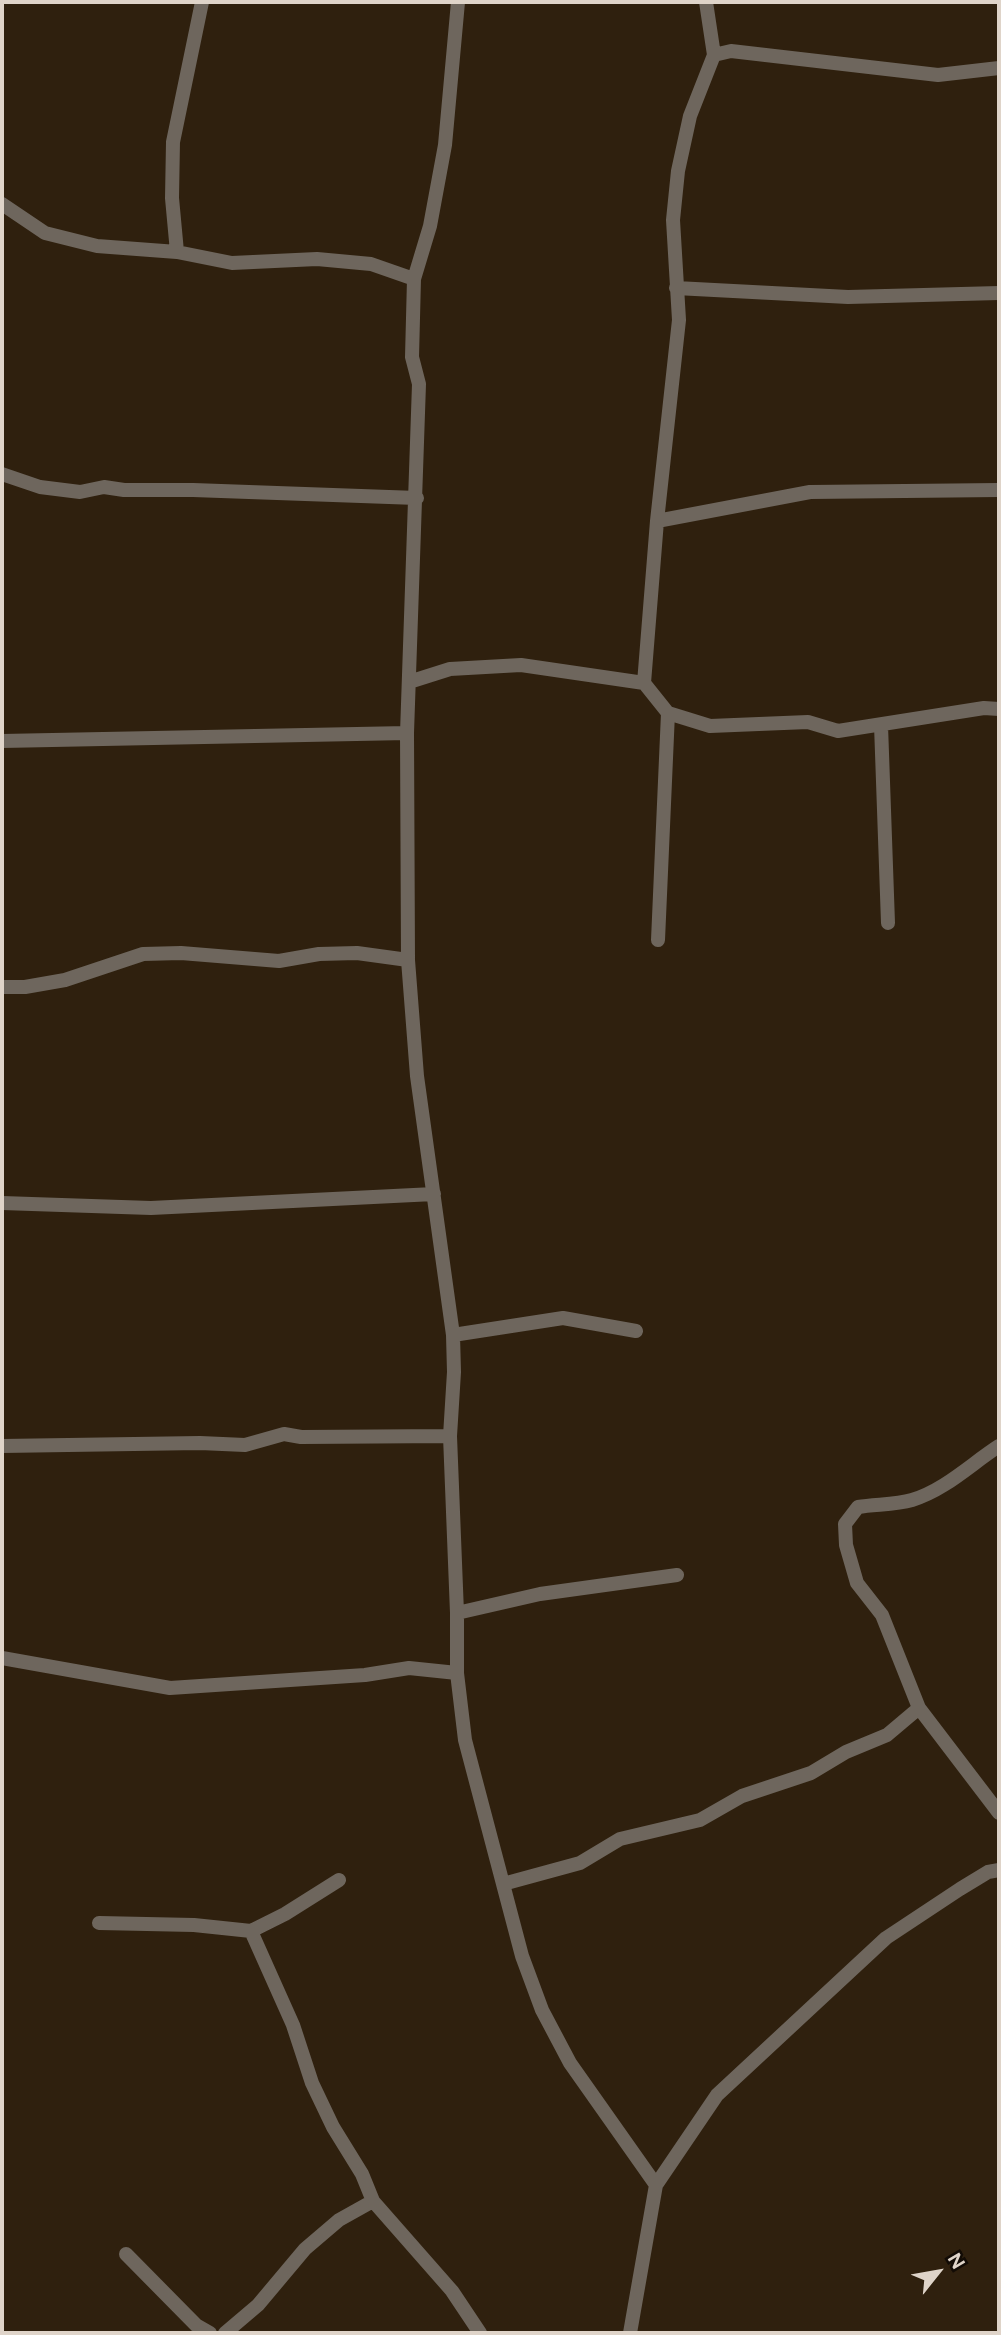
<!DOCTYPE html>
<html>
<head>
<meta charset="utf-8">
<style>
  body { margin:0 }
  #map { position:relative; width:1001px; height:2335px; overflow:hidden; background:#2f200e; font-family:Figtree,sans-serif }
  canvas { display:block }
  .frame { position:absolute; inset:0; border:4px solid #dfd4c9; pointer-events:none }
  .north { position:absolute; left:903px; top:2237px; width:70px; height:70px; -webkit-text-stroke:5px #120b05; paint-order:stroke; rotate:59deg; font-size:19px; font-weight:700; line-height:28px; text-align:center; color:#dfd4c9 }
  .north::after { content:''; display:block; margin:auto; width:24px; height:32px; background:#dfd4c9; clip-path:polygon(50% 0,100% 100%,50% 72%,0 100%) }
</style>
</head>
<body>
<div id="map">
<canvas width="1001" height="2335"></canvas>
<div class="frame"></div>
<div class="north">N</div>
</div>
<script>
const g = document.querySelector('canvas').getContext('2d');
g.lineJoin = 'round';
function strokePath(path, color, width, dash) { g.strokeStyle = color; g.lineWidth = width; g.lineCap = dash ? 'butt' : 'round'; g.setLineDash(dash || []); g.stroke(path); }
strokePath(new Path2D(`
  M458,2L445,145L430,226L414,279L412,357L419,384L407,733L408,960L417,1076L453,1335L454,1372L450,1436L457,1613V1673L465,1740L522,1956L542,2010L570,2063L656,2185
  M714,55L731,51L938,75L999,68
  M2,204L45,233L97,246L177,252L232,263L317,259L371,264L414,279
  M177,252L172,198L173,142L202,2
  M676,288L848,297L999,293
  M2,474L40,487L80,492L104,487L124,490H193L417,498
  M657,521L810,492L999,490
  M409,682L450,669L521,665L644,683L668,713L710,726L808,722L838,731L984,708L999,709
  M644,683L657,521L679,320L673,220L678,171L690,116L714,55L706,2
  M881,725L888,923
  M2,741L407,733
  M658,940L668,713
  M2,987H25L65,980L143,954L181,953L279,961L319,954L357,953L408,960
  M2,1203L151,1208L434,1194
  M453,1335L563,1318L636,1331
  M2,1446L200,1443L245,1445L284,1434L301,1437L450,1436
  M999,1446C971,1464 945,1490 912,1500C895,1505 875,1504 858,1507L845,1524L846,1545L857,1583L882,1615L919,1708L999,1813
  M457,1613L540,1594L677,1575
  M2,1658L170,1688L365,1675L409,1668L457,1673
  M503,1884L580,1863L620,1839L700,1820L742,1796L811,1773L846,1752L887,1735L919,1708
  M99,1923L194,1925L251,1931L285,1914L339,1880
  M251,1931L293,2025L312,2083L333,2127L362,2174L373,2201L452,2291L480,2333
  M126,2254L196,2325L210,2333
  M225,2333L258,2305L305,2249L339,2220L373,2201
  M630,2333L656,2185L717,2095L886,1938L960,1889L988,1872L999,1870`), '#6e665d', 14);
</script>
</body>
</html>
